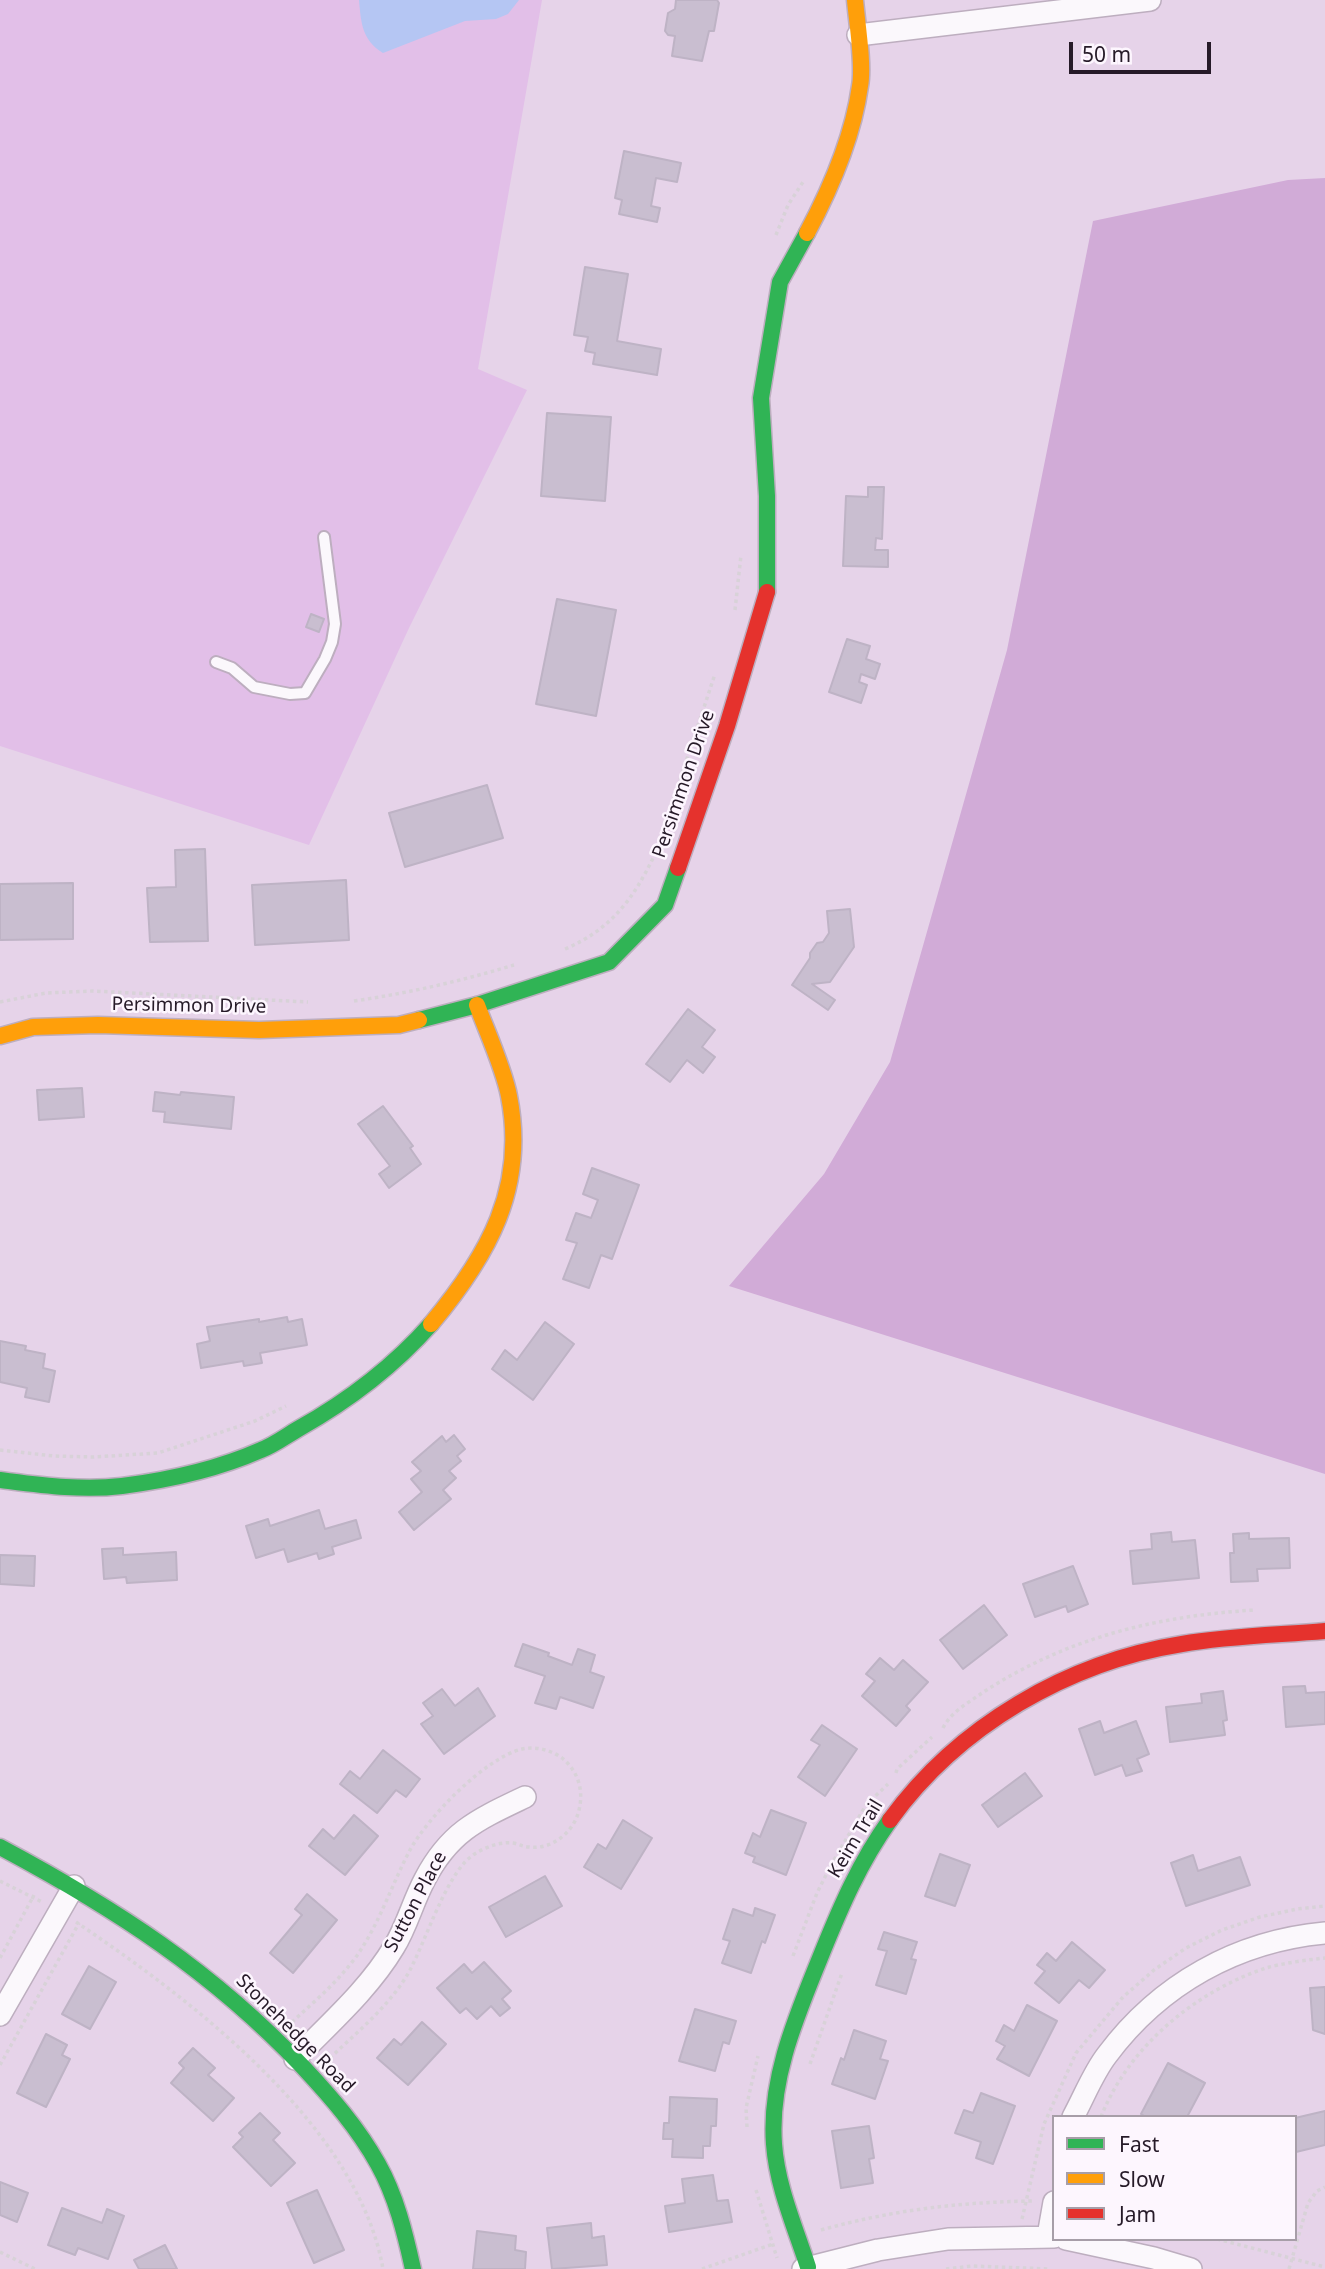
<!DOCTYPE html>
<html>
<head>
<meta charset="utf-8">
<style>
  body { margin:0 }
  #map { position:relative; width:1325px; height:2269px; overflow:hidden; background:#e6d3e9; font-family:"Noto Sans",sans-serif }
  canvas { display:block }
  .legend { position:absolute; left:1052px; top:2115px; width:245px; height:126px; box-sizing:border-box; background:#fdf6fe; border:2px solid #a79ea8; margin:0; padding:9px 12px; list-style:none; font-size:21px; color:#261a28 }
  .legend li { display:flex; align-items:center; gap:14px; height:35px }
  .legend b { width:35px; border:2px solid #a79ea8 }
  .scale { position:absolute; left:1069px; top:42px; width:142px; height:32px; box-sizing:border-box; border:4px solid #261a28; border-top:0; padding-left:9px; font-size:21px; line-height:24px; white-space:nowrap; color:#261a28; -webkit-text-stroke:5px #fdf6fe; paint-order:stroke }
</style>
</head>
<body>
<div id="map">
<canvas width="1325" height="2269"></canvas>
<ul class="legend">
<li><b style="height:9px;background:#30b455"></b>Fast</li>
<li><b style="height:9px;background:#ff9f0a"></b>Slow</li>
<li><b style="height:9px;background:#e5322d"></b>Jam</li>
</ul>
<div class="scale">50 m</div>
</div>
<script>
const g = document.querySelector('canvas').getContext('2d');
g.lineJoin = 'round';
function fillPath(path, color) { g.fillStyle = color; g.fill(path, 'evenodd'); }
function strokePath(path, color, width, dash) { g.strokeStyle = color; g.lineWidth = width; g.lineCap = dash ? 'butt' : 'round'; g.setLineDash(dash || []); g.stroke(path); }
function label(font, color, halo, rows, align = 'center') {
  g.font = font + ' "Noto Sans",sans-serif'; g.lineWidth = 5; g.setLineDash([]); g.textBaseline = 'middle'; g.strokeStyle = halo; g.fillStyle = color; for (const [text, x, y, turn = 0] of rows) {
    g.save(); g.translate(x, y); g.rotate((+turn || 0) * Math.PI / 180); g.textAlign = isNaN(turn) ? turn : align; if (halo) g.strokeText(text, 0, 0); g.fillText(text, 0, 0); g.restore();
  }
}
fillPath(new Path2D(`
  M0,0H542L478,369L527,390L409,628L309,845L0,746Z`), '#e2bfe8');
fillPath(new Path2D(`
  M1325,178V1474L729,1286L824,1174L890,1062L1007,650L1093,221L1288,180Z`), '#d1abd7');
fillPath(new Path2D(`
  M359,0H519L508,14L496,19L465,21L383,53C362,40 361,23 359,0Z`), '#b5c6f3');
const building = new Path2D(`
  M676,0H717L719,3L714,31H709L702,61L672,56L675,36L668,35L665,31L668,13L675,9Z
  M624,151L681,163L677,182L656,178L651,206L660,208L657,222L619,214L622,200L615,198Z
  M585,267L628,274L617,341L661,349L657,375L593,364L595,353L585,351L588,337L574,335Z
  M547,413L611,417L605,501L541,496Z
  M868,487H884L882,539L876,538L875,550H888V567L843,566L846,496L868,497Z
  M557,599L616,610L596,716L536,704Z
  M311,614L324,619L319,632L306,627Z
  M847,639L870,646L866,659L880,664L875,679L861,674L859,682L867,685L861,703L829,692Z
  M487,785L503,838L405,867L389,813Z
  M205,849L208,941L150,942L147,888L176,887L175,850Z
  M346,880L349,940L255,945L252,885Z
  M73,883V939L0,940V884Z
  M850,909L854,947L830,982L812,984L835,1000L828,1010L792,985L810,958V953L817,943L823,942L829,933L827,911Z
  M688,1009L715,1030L702,1047L715,1057L703,1073L687,1060L670,1082L646,1064Z
  M82,1088L84,1117L39,1120L37,1090Z
  M155,1092L180,1095L181,1092L234,1097L231,1129L164,1122L165,1112L153,1111Z
  M383,1106L413,1146L410,1148L421,1164L389,1188L379,1174L390,1166L358,1124Z
  M592,1168L639,1185L612,1259L601,1255L589,1288L563,1279L577,1243L566,1240L576,1213L591,1218L598,1200L583,1194Z
  M287,1317L288,1322L302,1319L307,1345L260,1353L262,1363L244,1366L243,1361L201,1368L197,1344L210,1341L207,1327L259,1319V1322Z
  M545,1322L574,1344L533,1400L492,1369L505,1350L517,1360Z
  M0,1341L26,1346L25,1350L45,1354L43,1368L55,1371L49,1402L25,1397L27,1388L0,1382Z
  M454,1435L465,1449L457,1456L461,1461L449,1471L456,1478L443,1490L451,1499L414,1530L399,1512L422,1492L411,1479L421,1471L412,1462L442,1436L446,1442Z
  M319,1510L325,1529L356,1520L361,1538L332,1547L334,1554L319,1559L317,1553L288,1562L284,1549L256,1558L246,1526L268,1519L270,1526Z
  M1171,1532L1172,1542L1195,1540L1199,1578L1133,1584L1130,1551L1152,1549L1151,1534Z
  M1249,1533V1539L1289,1538L1290,1568L1257,1569L1258,1581L1231,1582L1230,1553H1234L1233,1534Z
  M123,1548V1555L176,1552L177,1580L127,1583L126,1577L104,1579L102,1549Z
  M0,1555L35,1556L34,1586L0,1584Z
  M1073,1566L1088,1604L1068,1612L1066,1606L1035,1617L1023,1584Z
  M984,1605L1007,1635L963,1669L940,1640Z
  M523,1644L549,1653L548,1656L572,1665L578,1649L595,1655L590,1672L604,1677L593,1708L560,1697L556,1709L535,1703L545,1676L515,1666Z
  M880,1658L894,1670L903,1660L928,1682L906,1706L910,1710L896,1726L862,1696L875,1681L866,1674Z
  M1305,1686L1306,1693L1325,1692V1724L1286,1727L1283,1687Z
  M478,1688L495,1716L444,1754L421,1724L433,1716L423,1703L442,1689L455,1706Z
  M1223,1691L1227,1720L1223,1721L1225,1735L1170,1742L1166,1707L1202,1703L1201,1694Z
  M1100,1721L1104,1733L1136,1721L1149,1754L1137,1759L1142,1771L1126,1776L1122,1765L1095,1775L1079,1729Z
  M822,1725L857,1749L825,1796L798,1777L820,1745L811,1740Z
  M383,1750L420,1779L406,1797L396,1790L377,1813L340,1784L350,1771L360,1779Z
  M1025,1773L1042,1796L998,1827L982,1805Z
  M771,1810L806,1823L786,1875L753,1862L755,1857L745,1853L753,1833L760,1837Z
  M354,1815L378,1836L345,1875L309,1846L323,1829L334,1839Z
  M623,1820L652,1838L621,1889L584,1867L598,1844L606,1849Z
  M940,1854L970,1865L955,1906L925,1896Z
  M1193,1855L1198,1871L1240,1857L1250,1885L1186,1906L1171,1863Z
  M545,1876L562,1906L506,1937L489,1907Z
  M307,1894L337,1920L293,1973L270,1953L302,1915L295,1909Z
  M755,1908L775,1915L765,1943L762,1941L751,1973L722,1963L730,1941L723,1939L733,1909L753,1916Z
  M884,1932L917,1942L911,1959L916,1960L906,1994L876,1985L887,1951L878,1949Z
  M1072,1942L1105,1970L1089,1988L1079,1980L1059,2003L1035,1983L1045,1971L1037,1965L1047,1953L1056,1961Z
  M484,1962L511,1991L502,1999L510,2008L500,2016L491,2006L477,2019L466,2008L460,2013L437,1988L464,1964L472,1973Z
  M89,1966L116,1982L90,2029L62,2014Z
  M1325,1987V2034L1313,2030L1310,1988Z
  M1027,2005L1057,2021L1029,2076L997,2059L1005,2046L996,2041L1004,2025L1014,2031Z
  M695,2009L736,2021L729,2044L723,2042L715,2071L679,2061Z
  M422,2022L446,2044L408,2085L377,2058L394,2039L401,2045Z
  M854,2030L886,2041L880,2059L888,2061L875,2099L832,2084L841,2058L844,2060Z
  M46,2034L67,2045L62,2055L70,2059L46,2107L17,2093Z
  M193,2048L215,2068L208,2075L234,2098L213,2121L171,2083L184,2068L179,2063Z
  M1168,2063L1205,2083L1187,2117H1146L1141,2114Z
  M981,2093L1015,2106L993,2164L976,2158L981,2142L955,2133L964,2110L973,2113Z
  M670,2097L717,2099L716,2126H711L710,2146H703V2158L672,2157L673,2139H663L664,2123H669Z
  M1325,2111V2145L1296,2152L1295,2118Z
  M260,2113L280,2133L273,2140L295,2163L271,2186L233,2147L243,2137L239,2133Z
  M869,2126L874,2158L869,2159L873,2183L841,2188L832,2131Z
  M713,2175L717,2201L728,2200L732,2222L669,2232L665,2206L685,2203L682,2179Z
  M0,2182L28,2193L17,2222L0,2215Z
  M317,2190L344,2250L314,2263L287,2203Z
  M62,2208L102,2223L107,2209L124,2216L108,2259L78,2248L75,2255L48,2245Z
  M591,2223L592,2238L604,2236L607,2265L552,2269L547,2228Z
  M477,2231L516,2236L515,2250L526,2252L525,2269H473Z
  M165,2245L177,2269H139L134,2260Z`);
fillPath(building, '#c9bed0');
strokePath(building, '#beb3c5', 2);
const lane = new Path2D(`
  M216,662L232,668L254,687L290,694L305,693L325,659L332,642L335,624L324,537`);
const street = new Path2D(`
  M858,35L1150,0
  M0,2015L74,1886
  M295,2059C329,2024 369,1989 394,1947C407,1926 413,1901 425,1879C450,1831 479,1819 525,1797
  M1073,2117C1084,2097 1093,2073 1107,2055C1160,1984 1237,1941 1325,1933
  M1048,2236L1054,2202
  M1066,2239L1154,2258L1191,2269
  M803,2269L878,2250L948,2239L1054,2237`);
const fast = new Path2D(`
  M767,592V496L761,398L780,282L807,233
  M419,1020L477,1005L609,962L665,905L678,868
  M0,1480C40,1485 81,1491 122,1486C169,1480 218,1469 261,1450C274,1445 286,1436 298,1429C348,1401 393,1367 431,1324
  M0,1847C116,1909 212,1971 303,2067C331,2097 358,2128 378,2164C396,2196 405,2233 413,2269
  M808,2267C795,2227 777,2186 774,2144C769,2077 798,2013 822,1953C841,1906 860,1862 890,1820`);
const slow = new Path2D(`
  M807,233C831,188 853,137 860,86C864,65 857,23 855,0
  M0,1036L33,1027L98,1025L259,1030L399,1025L419,1020
  M431,1324C488,1256 527,1188 509,1096C504,1069 487,1032 477,1005`);
const jam = new Path2D(`
  M678,868L727,726L767,592
  M890,1820C958,1726 1068,1662 1182,1644C1229,1636 1278,1635 1325,1631`);
strokePath(lane, '#bdaebf', 14);
strokePath(street, '#bdaebf', 24);
strokePath(fast, '#bdaebf', 19);
strokePath(slow, '#bdaebf', 19);
strokePath(jam, '#bdaebf', 19);
strokePath(new Path2D(`
  M776,235L788,205L803,182
  M735,610L741,555
  M669,813L715,674
  M565,949C612,929 634,898 655,854
  M354,1001C409,993 461,981 514,965
  M0,1002L46,993L93,991L308,1002
  M0,1450L54,1456L94,1457L158,1453L255,1421L286,1406
  M943,1728C951,1712 968,1703 982,1693C1066,1638 1156,1616 1255,1610
  M896,1773L897,1769L932,1737
  M834,1860L866,1805L888,1784
  M0,1881L42,1902
  M76,1922C190,1999 358,2125 383,2269
  M793,1956L817,1893L827,1873
  M0,1958L34,1895
  M292,2022C315,2001 340,1980 358,1954C380,1922 392,1884 410,1850C428,1817 485,1758 522,1749C536,1746 551,1750 562,1758C578,1771 584,1790 579,1810C574,1832 552,1850 529,1847C523,1847 519,1844 513,1843C498,1841 476,1850 465,1862C442,1888 427,1937 410,1970C391,2005 357,2032 329,2059
  M810,2064L842,1973
  M0,2065L79,1923
  M1101,2117C1128,2047 1196,1991 1266,1968C1284,1963 1306,1960 1325,1958
  M747,2127L746,2108L758,2056
  M756,2190L777,2258
  M1022,2219L1044,2124L1076,2053L1123,1997L1154,1970L1186,1948L1222,1930L1260,1917L1297,1909L1325,1906
  M821,2230C893,2210 959,2202 1034,2201
  M1217,2239L1325,2267
  M0,2252L35,2269
  M702,2269L773,2244
  M946,2269L972,2266L1050,2269
  M1289,2269L1308,2203L1317,2191L1325,2187`), '#d8d2d8', 3.5, [3.5, 3.5]);
strokePath(lane, '#fbf8fc', 10);
strokePath(street, '#fbf8fc', 21);
strokePath(fast, '#30b455', 16);
strokePath(slow, '#ff9f0a', 16);
strokePath(jam, '#e5322d', 16);
label('19px', '#261a28', '#fdf6fe', [
  ["Persimmon Drive",684,784,-71],
  ["Persimmon Drive",189,1006,1],
  ["Keim Trail",856,1839,-59],
  ["Sutton Place",416,1902,-62],
  ["Stonehedge Road",295,2034,45]
]);
</script>
</body>
</html>
